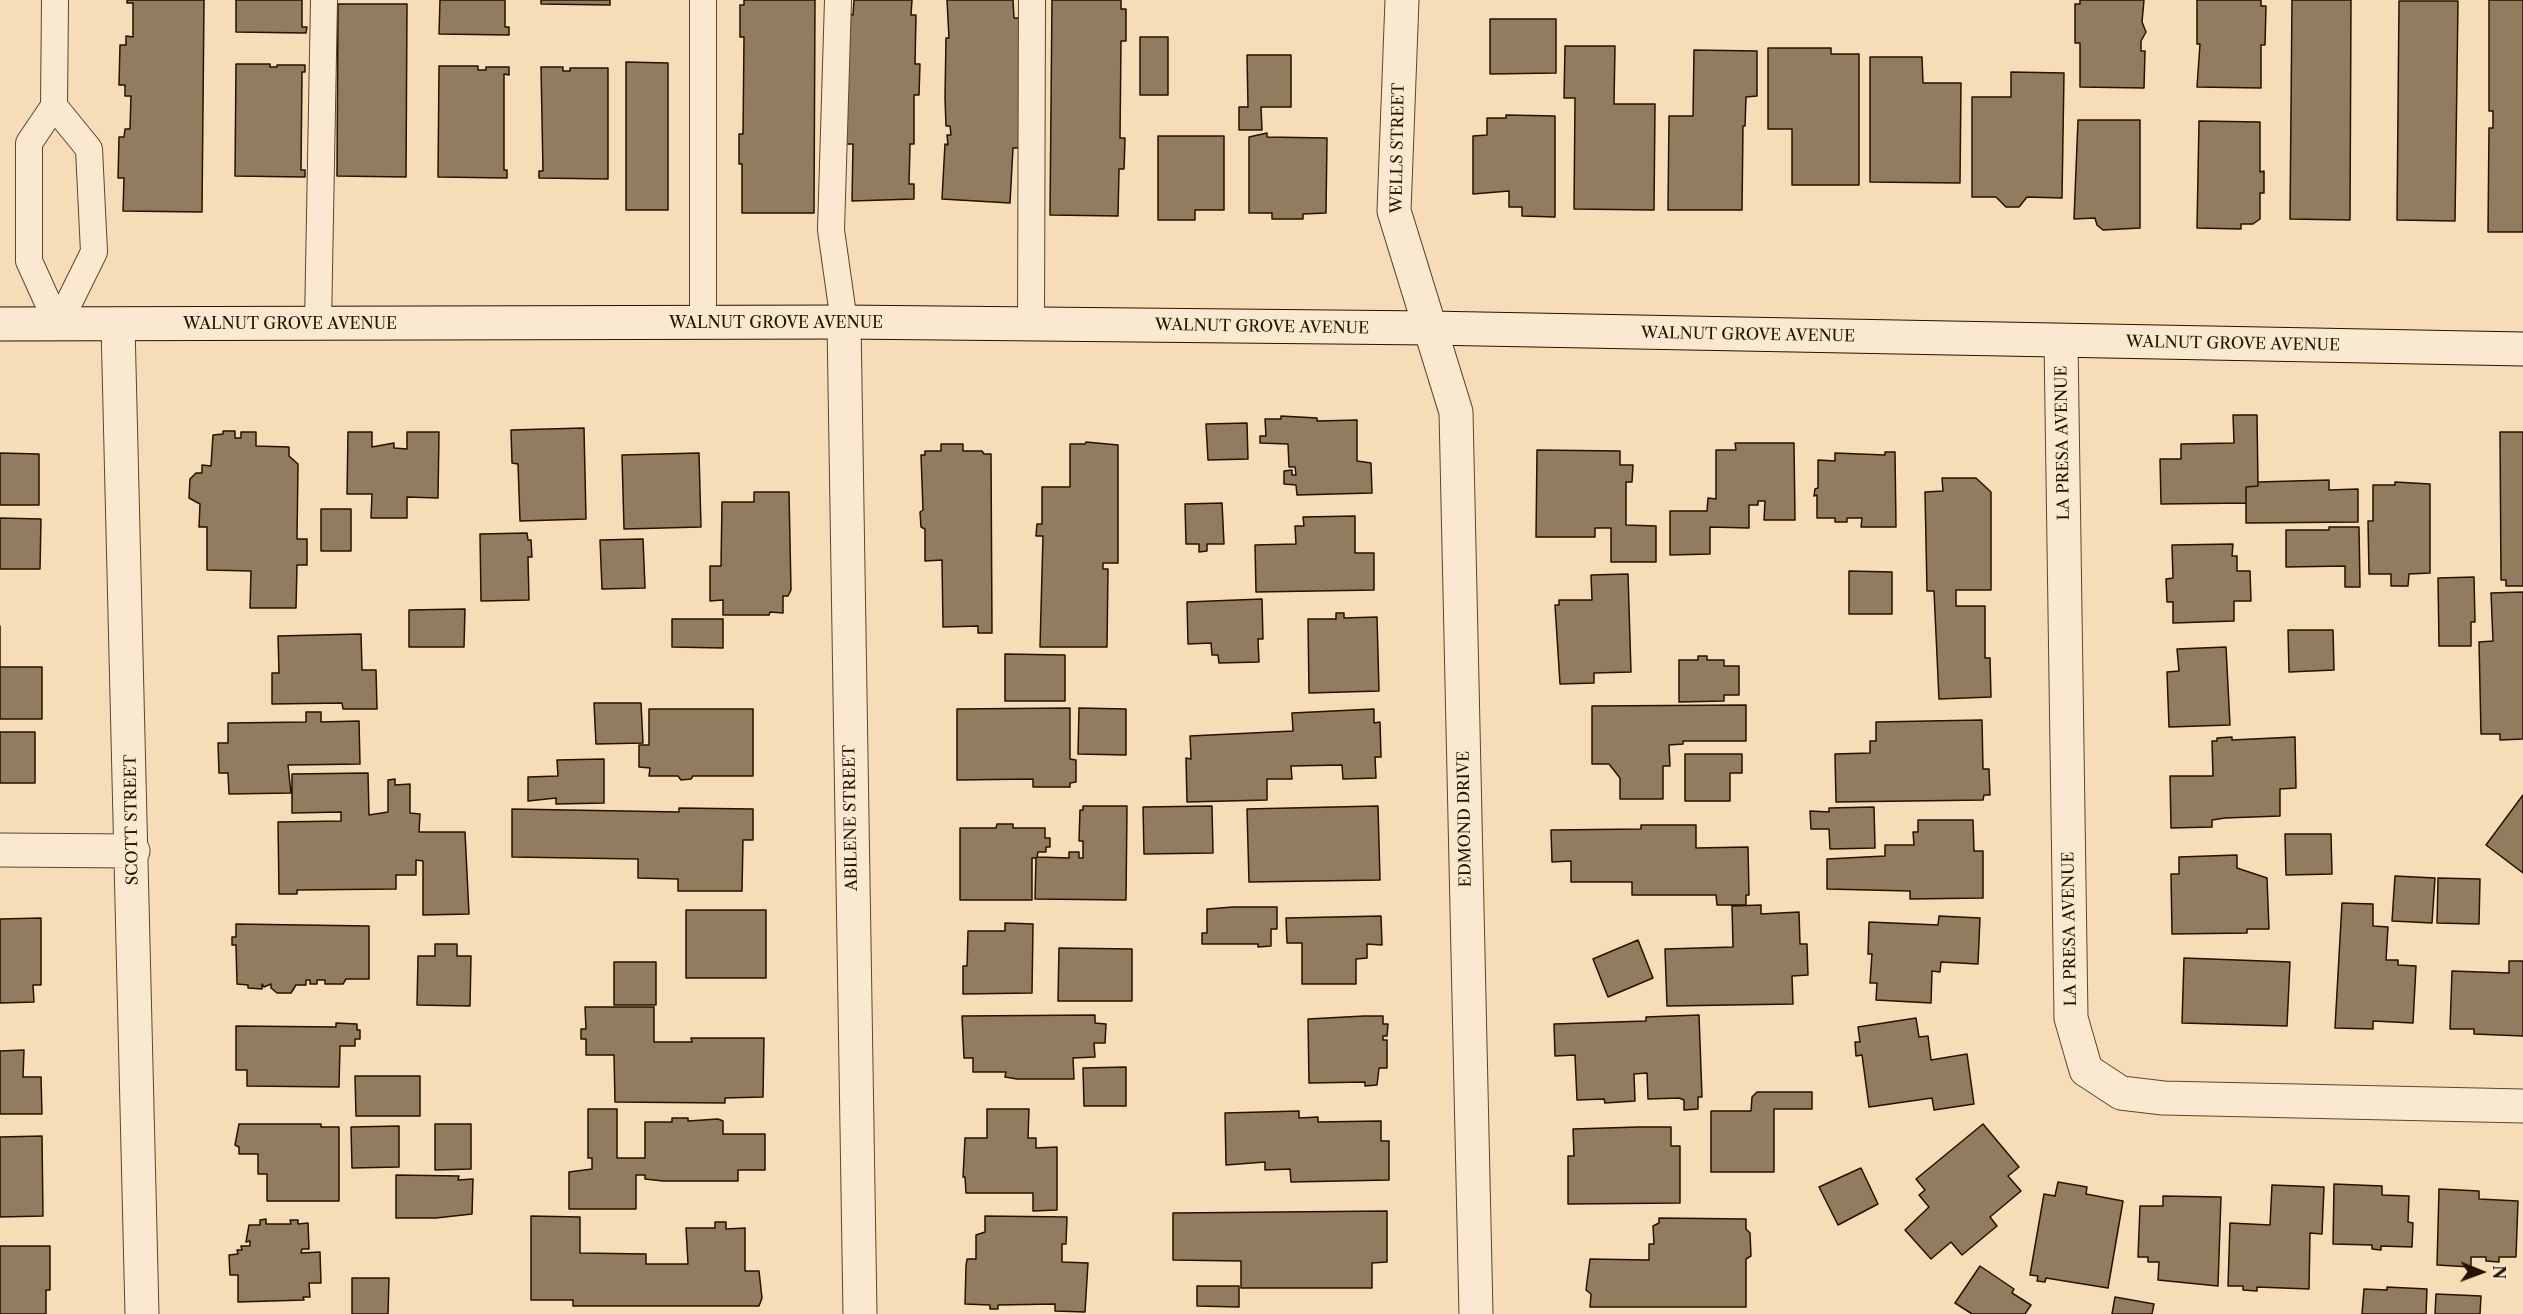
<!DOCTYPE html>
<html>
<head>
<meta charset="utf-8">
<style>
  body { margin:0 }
  #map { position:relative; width:2523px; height:1314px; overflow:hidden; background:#f7ddb7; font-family:"Libre Caslon Text",serif }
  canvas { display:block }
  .north { position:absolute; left:2451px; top:1242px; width:60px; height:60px; -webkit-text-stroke:4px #fae9d0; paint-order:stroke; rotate:91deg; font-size:16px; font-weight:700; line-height:24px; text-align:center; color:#251200 }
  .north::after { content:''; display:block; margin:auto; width:21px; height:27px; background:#251200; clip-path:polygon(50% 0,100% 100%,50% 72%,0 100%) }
</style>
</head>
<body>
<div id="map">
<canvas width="2523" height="1314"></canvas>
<div class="north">N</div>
</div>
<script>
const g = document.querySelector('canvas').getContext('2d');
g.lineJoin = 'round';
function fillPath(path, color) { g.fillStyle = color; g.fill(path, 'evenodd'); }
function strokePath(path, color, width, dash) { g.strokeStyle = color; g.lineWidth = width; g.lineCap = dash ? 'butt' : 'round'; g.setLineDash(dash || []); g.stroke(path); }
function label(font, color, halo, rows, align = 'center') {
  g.font = font + ' "Libre Caslon Text",serif'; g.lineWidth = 5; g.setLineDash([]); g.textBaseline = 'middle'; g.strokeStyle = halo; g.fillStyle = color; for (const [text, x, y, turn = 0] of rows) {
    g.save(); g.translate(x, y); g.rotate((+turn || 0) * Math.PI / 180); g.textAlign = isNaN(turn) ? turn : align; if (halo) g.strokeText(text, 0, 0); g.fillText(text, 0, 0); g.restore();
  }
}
const building = new Path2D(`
  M127,0H204L202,212L123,211L124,178H118L119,137H124L125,129H130L131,96H125V85H119L120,45H126V36L133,37V3H127Z
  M236,0H302V27H307L306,33L236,32Z
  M440,0H505V27H509V35L439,34Z
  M541,0H610V5L541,4Z
  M744,0H815L814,213H742V164H739V134H743L744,37H740V5H744Z
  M854,0H912L911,15H916L915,64H920L919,95H914V144H910L909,184H914V199L852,201L853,144H846L847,14L853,15Z
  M947,0H1013L1014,18H1019V148H1013L1010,203L942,199L945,144L948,145L947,135H951L950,126H946L945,98L946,38H949Z
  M1052,0H1121V9H1126V41H1121L1120,138H1125L1124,169H1119L1118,216L1050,215Z
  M2080,0H2144L2142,22L2146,32L2141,41V51H2145L2144,88L2080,87V43H2075V4H2080Z
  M2197,0H2261V6H2266L2265,45H2261V88L2197,87L2200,44H2197Z
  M2292,0H2351L2350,220L2290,219Z
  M2489,0H2523V232H2488L2489,128H2493V111H2489Z
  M2399,1H2458L2455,221L2397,220Z
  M338,4H407L406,177L337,176Z
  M1490,19H1556V73L1490,74Z
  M1140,37H1168V95H1140Z
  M1565,46H1615L1614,104H1655L1654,210L1574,209L1575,98H1564Z
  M1768,48H1831V54H1859V185H1792V129H1768Z
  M1694,50L1757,51V96L1746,97L1745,126H1743L1742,210H1668L1669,116H1693Z
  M1247,55H1291V107H1261L1262,130H1239V107H1248Z
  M1870,57H1922L1923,83H1961L1960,183L1870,182Z
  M626,62L668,63V210H626Z
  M236,64H270V67H277V65H305V72H302L301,170H305V177L235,176Z
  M439,66H478V70H486V67H509V75L504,74V170H507V178L438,177Z
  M541,67H563V71H570V68H608V179L539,178V171H543Z
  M2011,72L2064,73L2062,198L2027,197L2019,207H2006L1996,197H1972V97H2011Z
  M1506,115L1555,116V217L1522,216V207H1509V191L1473,194V136L1487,135V118H1506Z
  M2078,120H2140V228L2103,230L2097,225L2095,218L2074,219Z
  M2199,121L2260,122V172L2264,171V193H2260V219L2253,224H2241V229L2197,228Z
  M1267,133V137L1327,138L1326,213L1303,214V219H1272V213H1249V137Z
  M1158,136H1224V210H1195V220H1158Z
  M2233,415H2257L2258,486L2246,487V503L2161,504L2160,459H2181V444L2234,443Z
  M1281,416L1317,418V421L1357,420V461L1371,463L1372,493L1297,495L1296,485L1284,484V471L1292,470V475H1296L1295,467H1289L1288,444L1260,443V436H1266L1265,419H1281Z
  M1247,423L1248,459L1208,460L1206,424Z
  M584,428L586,519L520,521L518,464L512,463L511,430Z
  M223,431H235V438H241V432H256V446L289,447V456L298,464L297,539H307V565H297L296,608H250L251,571L207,570V527H199L200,504L189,498L190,479L196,473H202V465L211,466L213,435L223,434Z
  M348,432H372V447L394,443V448L407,449V432H439L438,498L407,497V518H371L372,494H347Z
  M2500,432H2523V586H2506V580H2501Z
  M1086,442L1118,445V563H1103V569H1108L1107,647H1040L1043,536H1036L1037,524H1042V487H1070V444H1085Z
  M1735,443H1794L1795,520H1764L1765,501H1758V505H1749V528L1710,527V554L1670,555V511H1707L1708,498L1716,499V450H1736Z
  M941,444H963V451H982L984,454H991L992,633H978V626L943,627L942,560L925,561V529L921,527L920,512L923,510L921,455H925V451H941Z
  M1537,450L1620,451V465H1633L1632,482H1626V525L1656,526V562H1611V528H1595V537H1536Z
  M1885,452H1895L1896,527H1861L1862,518H1847V522H1835V518H1817V495L1814,496L1815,489L1818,488V460L1835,461V453L1885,455Z
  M0,453L39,454V505H0Z
  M699,453L701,527L624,529L622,455Z
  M1942,478H1976L1991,492V590H1956V606H1985V658H1990L1991,697L1939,699L1934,591H1927L1925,492L1943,491Z
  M2329,480V490L2358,489V522L2246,523V487L2258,486V482Z
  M2395,482L2430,484V573L2409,574L2408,586H2391V574H2369L2368,521H2373V485H2395Z
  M754,492H789L791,590L788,596H783V613L770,612L769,615H723V600L710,601V566H721L722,502H754Z
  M1222,503L1224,544H1207V551L1199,552V544H1186L1185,504Z
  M321,509H351V551H321Z
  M1355,516V553H1374V590L1256,592L1255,545L1296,544L1295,526H1304L1303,517Z
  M0,518L41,519L40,569H0Z
  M2329,527H2359L2360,587H2345V566L2286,567V530H2329Z
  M527,533L528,540H531L532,557H528L529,600L481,601L480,534Z
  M643,539L645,588L602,589L600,540Z
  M2233,544L2232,556H2237V571H2250L2251,601H2234V621L2173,623V602H2167L2166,579L2173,578L2172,545Z
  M1849,571L1892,572V614H1849Z
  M1628,574L1631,672L1594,673V683L1560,684L1555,605H1559V600H1592L1591,575Z
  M2474,577L2475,622H2471V646H2439L2438,578Z
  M2523,592V739L2500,740V734H2481L2479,642L2493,641L2491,593Z
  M1262,599L1263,639H1258L1259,662L1219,663L1218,655H1212L1211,643L1188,644L1187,602Z
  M465,609L464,647H409V610Z
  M1336,613H1344V618L1377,617L1379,691L1309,693L1308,619H1336Z
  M672,619H723V648L672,647Z
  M0,626V667H42V719H0Z
  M2288,630H2333L2334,670L2289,672Z
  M361,634L362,670H376L377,709H343L342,703L272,704V673H279L278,636Z
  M2226,647L2230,725L2169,727L2167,672L2179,671L2177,649Z
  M1005,654L1065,655V701H1005Z
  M1698,656H1707V660H1724V666H1739V695H1724V701L1679,702V660H1698Z
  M594,703H641L643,743L596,744Z
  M1746,705V741H1683V744L1669,745L1670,766H1663V799H1620V778L1609,764H1592V706Z
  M1070,708V759L1076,760V782L1070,783V787H1033V779L957,780V709Z
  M1079,708L1126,709V755L1078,754Z
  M649,709H753V776H693L691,779L681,780L678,776H649L650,768L639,767V745H649Z
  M1374,709V723L1380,722L1381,757H1375L1376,778L1343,779L1342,765L1291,766L1292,779H1267V800L1187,802L1186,758L1191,759L1190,736L1293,731L1292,713Z
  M306,712H321V722L359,721L360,764L288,765L291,793L229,794L228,773H219L218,743H228V723L306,722Z
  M1982,720L1983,769H1989L1990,795H1984L1983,800L1836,802L1835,754L1870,753V741H1876V722Z
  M0,732H35V783H0Z
  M2232,737V740L2295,737L2296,788L2280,789V816L2225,818L2212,820V827L2171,828L2170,776H2213L2212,741H2217V738Z
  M1685,754H1742V773H1730V801H1685Z
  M604,759V803L556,804V798L528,801V777L558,776L557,760Z
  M368,773L369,815L388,812V780L395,779V785L410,784V813L420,814L419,832H465L469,914L423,915V861L416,860V875H396V889L297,890V894H279L278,822L341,821V812L292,813V774Z
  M2523,795V873L2486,845Z
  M1083,806H1127L1126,900L1035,899L1036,858H1032V900H960V828H996L997,824H1013V828H1045V838H1050V847H1046V852H1038L1037,857L1069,858V852H1079V858H1083V841H1079L1080,810H1083Z
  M1212,806L1213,853L1144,854L1143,807Z
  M1378,806L1380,880L1249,882L1247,809Z
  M1874,807L1875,848L1830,849L1829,829H1811L1810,811L1829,812V808Z
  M679,808L753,809V840H743L742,891H678V879L638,878V859L512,857V809L679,812Z
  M1918,820H1973L1974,851H1983V898L1910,899V891L1827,889V859L1885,856V845H1914L1913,832H1918Z
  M1641,825H1696V848L1748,847L1749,895H1746V905H1717L1716,895H1632V882H1571V861L1552,862L1551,830L1641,829Z
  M2285,834H2331L2332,874L2286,875Z
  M2237,855V868L2267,878L2269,929H2247V933L2172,934L2171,874H2179V857Z
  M2395,876L2435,878L2432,923L2392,921Z
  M2438,878L2480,879L2479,924L2437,923Z
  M2342,903L2373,904V926L2388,927L2386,960H2398V965L2416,966L2413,1023L2373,1021V1029L2335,1028Z
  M1761,905V914L1799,912L1800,944H1807L1808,975L1792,976L1793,1004L1667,1006L1665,949L1733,947L1732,906Z
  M1233,907H1277V929H1271V946L1258,947V944H1202V933H1207V909Z
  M686,910H766V978H686Z
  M1381,916L1382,945L1367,944V958L1356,959V984H1302V943H1287L1286,918Z
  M1939,916L1980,918L1978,964L1941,962L1940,972L1932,971L1931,1003L1876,1000L1877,983H1870L1872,954H1868L1869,922L1938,925Z
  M41,918V985H33L34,1002L0,1003V919Z
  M1005,923L1033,924L1032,993L963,994V966H967L968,931H1005Z
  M236,924L369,926V979H346L343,984H325V980H317V984H310V980H306V985H296L291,993H277L271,988V984L264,987L262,984V989L248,988V985L237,984L236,945H232V937H236Z
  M1638,940L1653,978L1608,997L1593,959Z
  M435,944H457V956H471L470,1006L417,1005L418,956H435Z
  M1059,948L1132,949V1001H1058Z
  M2184,958L2290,962L2287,1026L2182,1023Z
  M2509,961H2523V1036L2474,1034V1029H2450L2452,971L2509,973Z
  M614,962H656V1005H614Z
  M585,1007H654V1042H692L691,1038H764L763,1097L725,1098V1103L615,1102L614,1055H586V1039H581V1029H586Z
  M1095,1015V1023L1106,1024L1105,1043H1094L1095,1057L1073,1058L1074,1079H1017L1005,1077L1006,1072H973V1058H964L962,1016Z
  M1699,1015L1702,1097H1698V1109L1684,1110V1100L1679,1098L1648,1099L1647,1073L1634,1074L1635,1101L1605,1103L1604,1099L1577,1100L1575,1055L1555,1056L1554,1024L1646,1021V1017Z
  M1364,1016H1383V1024H1388L1387,1036H1383V1040H1387V1068H1379L1377,1085L1365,1086V1082L1309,1083L1308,1019Z
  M1916,1018L1919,1037L1928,1036L1931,1060L1967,1054L1974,1104L1934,1110L1932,1098L1869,1107L1862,1055L1856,1056L1855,1042H1860L1858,1027Z
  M336,1023L357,1024V1030H360V1039H355V1046H340L339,1087L247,1086V1070H236V1026L336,1027Z
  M24,1050L23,1077H41L42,1114H0V1051Z
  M1126,1067V1106H1084L1083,1068Z
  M355,1076H420V1116H356Z
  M1757,1092H1812V1109H1774V1172H1711V1111H1751L1752,1097Z
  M588,1109H617V1158H645V1122H672V1118H688V1121L718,1119L723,1121V1134H765V1170H738V1181H663L645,1179V1175H636V1209H569V1172L592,1169V1158H588Z
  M987,1109H1029L1028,1138H1036V1148L1057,1147V1210L1033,1211V1193H966L965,1177H963L965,1138H987Z
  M1299,1111V1118L1318,1117V1122L1381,1121V1141H1389V1180L1291,1182L1290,1169L1265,1170V1162L1226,1165L1225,1113Z
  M239,1124H321V1127H339V1201H267V1174H258V1154H239V1147L235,1145Z
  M435,1124H471V1169L435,1170Z
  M1983,1124L2019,1167L2008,1176L2021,1191L1990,1217L1997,1226L1962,1255L1951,1242L1931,1259L1905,1230L1929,1207L1919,1195L1925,1190L1916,1179Z
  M399,1126V1167L352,1168L351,1127Z
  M1638,1127H1671V1146H1680V1203L1568,1204V1156H1574L1573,1129Z
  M42,1136L43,1216L0,1217V1137Z
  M1861,1168L1878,1204L1838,1225L1819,1187Z
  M396,1175L459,1176L458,1180L473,1179L472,1214L436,1218H396Z
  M2058,1182L2087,1187L2086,1194L2123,1201L2108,1288L2046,1278L2045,1282L2037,1281L2038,1276L2030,1275L2044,1194L2055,1196Z
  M2334,1184L2382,1186V1195L2409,1196L2408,1222L2413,1223L2412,1247L2381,1246V1250L2372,1249V1245L2333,1244Z
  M2272,1185L2324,1187L2322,1234L2310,1233L2309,1289L2257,1287V1291L2243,1290V1286H2228L2230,1223L2270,1225Z
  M2439,1189L2479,1191V1199L2518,1201L2516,1257H2499V1262L2486,1261V1257H2471V1267L2437,1265Z
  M2163,1196L2221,1197L2218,1286L2158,1280L2159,1262H2148V1257H2138L2140,1206H2163Z
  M1387,1211V1262L1372,1263V1288H1241V1261L1173,1260V1213Z
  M531,1216L580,1217V1253L646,1254V1264H688L686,1228H715V1222H726V1229L745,1228V1271H759L762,1298L759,1306H573V1300H531Z
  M985,1216L1067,1217L1066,1244H1062V1262L1088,1263L1085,1312L1055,1311V1304L998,1305V1309H990V1305L965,1304L966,1266L967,1259H976V1235L985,1232Z
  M1659,1218L1746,1219V1229L1750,1233L1751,1256L1746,1259V1307H1590L1591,1294L1586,1290L1590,1259L1649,1260V1244H1654L1653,1226L1659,1223Z
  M266,1219V1224H291L290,1220H298V1224L308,1223L309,1249H302L301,1253L320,1252L321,1283H309L310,1297H303L304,1300L238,1302V1275H230L229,1255L238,1254L237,1250H242L241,1246H250V1241L246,1242L249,1225H260V1220Z
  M0,1246H50V1290H46V1314H0Z
  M1980,1266L2014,1289L2012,1293L2031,1305L2025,1314H1972L1955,1303Z
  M352,1278H389L388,1314H352Z
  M1197,1286H1239V1307L1197,1306Z
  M2387,1287L2427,1289L2426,1314H2362L2364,1289L2387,1290Z
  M2436,1294L2481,1296L2480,1314H2435Z
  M2115,1297L2154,1304L2152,1314H2112Z`);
fillPath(building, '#927c5f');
strokePath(building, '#251200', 1.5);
const service = new Path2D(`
  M55,0L54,106L29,143V261L58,325
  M838,0L831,230L844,322
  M54,106L89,149L94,252L58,325
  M318,324L324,0
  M703,324V0
  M1031,325L1032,0`);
const minor = new Path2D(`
  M1402,0L1394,211L1456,412L1476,1314
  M844,322L860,1314
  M118,325L142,1314
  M2061,341L2071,1018L2086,1070L2121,1093L2163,1098L2523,1106
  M0,850L133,851`);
const secondary = new Path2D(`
  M0,324L844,322L1429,328L2523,349`);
strokePath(service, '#5a452e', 28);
strokePath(minor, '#5a452e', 35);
strokePath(secondary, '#251200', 35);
strokePath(service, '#fae9d0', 26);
strokePath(minor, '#fae9d0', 33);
strokePath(secondary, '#fae9d0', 33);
label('16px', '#251200', '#fae9d0', [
  ["WELLS STREET",1398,148,-89],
  ["WALNUT GROVE AVENUE",776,323],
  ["WALNUT GROVE AVENUE",290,324],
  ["WALNUT GROVE AVENUE",1262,327,1],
  ["WALNUT GROVE AVENUE",1748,335,1],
  ["WALNUT GROVE AVENUE",2233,344,1],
  ["LA PRESA AVENUE",2063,443,-91],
  ["ABILENE STREET",851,818,-91],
  ["EDMOND DRIVE",1465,819,-91],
  ["SCOTT STREET",132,820,-91],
  ["LA PRESA AVENUE",2070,929,-91]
]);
</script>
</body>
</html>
